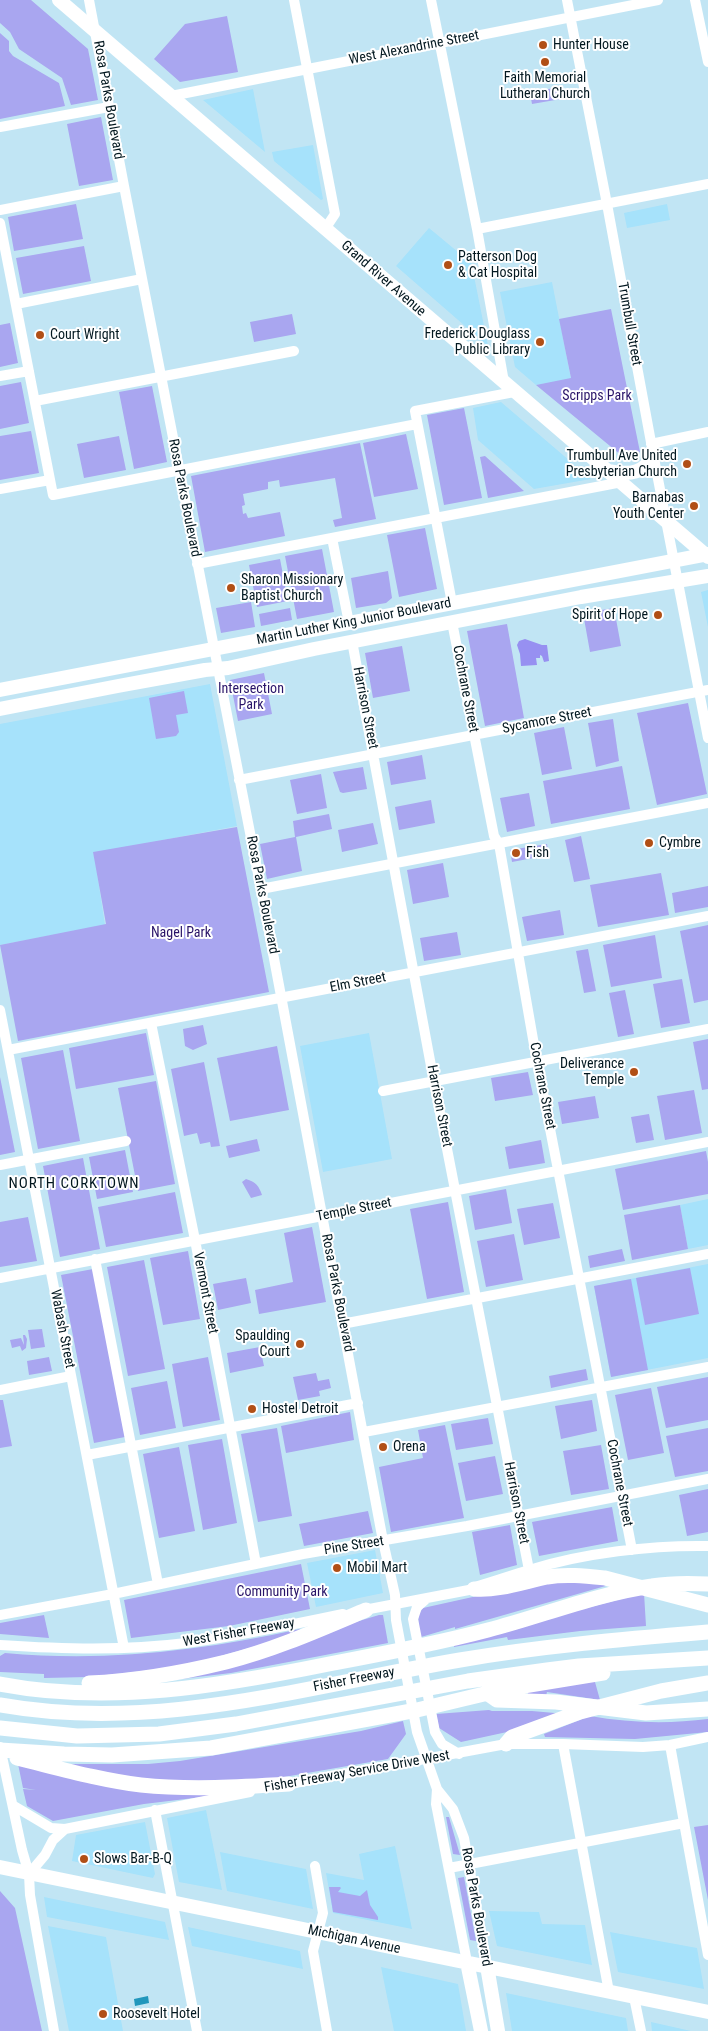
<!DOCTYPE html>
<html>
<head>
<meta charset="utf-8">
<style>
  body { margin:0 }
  canvas { display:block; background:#c1e5f4 }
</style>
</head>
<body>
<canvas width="708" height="2031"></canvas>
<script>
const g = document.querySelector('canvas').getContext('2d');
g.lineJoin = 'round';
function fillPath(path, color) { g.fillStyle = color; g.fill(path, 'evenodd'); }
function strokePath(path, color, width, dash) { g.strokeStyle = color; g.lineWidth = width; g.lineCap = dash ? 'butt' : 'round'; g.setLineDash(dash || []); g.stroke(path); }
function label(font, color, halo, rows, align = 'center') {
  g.font = font + ' "Roboto Condensed",sans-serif'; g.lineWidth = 4; g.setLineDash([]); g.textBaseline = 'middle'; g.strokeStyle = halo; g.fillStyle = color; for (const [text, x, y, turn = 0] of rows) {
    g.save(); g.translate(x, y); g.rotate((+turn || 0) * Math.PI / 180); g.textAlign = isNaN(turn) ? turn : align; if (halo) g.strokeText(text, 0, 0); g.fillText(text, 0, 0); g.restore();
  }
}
fillPath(new Path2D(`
  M253,89L265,152L203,100Z
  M313,145L323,199L321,200L274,161L272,152Z
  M667,204L670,220L627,228L624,213Z
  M429,228L464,257L470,256L488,346L396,266Z
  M552,282L571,379L536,385L515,367L500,292Z
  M501,402L591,479L534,489L478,440L473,408Z
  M708,590V627L701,592Z
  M210,684L237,826L94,853L105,925L0,945V724Z
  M369,1033L392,1159L323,1172L300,1046Z
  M708,1199V1245L688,1249L680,1205Z
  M708,1264V1358L611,1377L594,1286Z
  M375,1550L383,1593L316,1607L307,1563Z
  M206,1810L222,1890L179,1882L167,1818Z
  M145,1822L155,1874L153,1878L72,1861L76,1835Z
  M395,1846L412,1929L333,1913L326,1873L364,1880L359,1854Z
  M220,1852L306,1869L313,1909L227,1891Z
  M44,1897L165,1922L169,1940L47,1917Z
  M489,1911L539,1912L542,1924L585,1925L592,1965L497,1946Z
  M48,1926L106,1937L123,2031H69Z
  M188,1927L300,1951L303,1969L192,1946Z
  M610,1932L697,1948L704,1989L618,1972Z
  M381,1967L458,1984L466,2031H394Z
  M506,1993L626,2018L628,2031H512Z
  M651,2022L691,2031H652Z`), '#a6e2fb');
fillPath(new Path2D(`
  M0,0H31L88,49L98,100L71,105L62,78L19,49L10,32L0,23Z
  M227,16L238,72L180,82L154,59L185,24Z
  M0,33L9,41V51L13,56L59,83L65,106L0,119Z
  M558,87L561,99L532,104L530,93Z
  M101,117L113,180L79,186L67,124Z
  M76,204L83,239L14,251L8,217Z
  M84,246L91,281L23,294L16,258Z
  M611,309L640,452L627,460L536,385L571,378L559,319Z
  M292,314L296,334L254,342L250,322Z
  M10,323L18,363L0,367V325Z
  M21,382L29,423L0,429V386Z
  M152,386L167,462L134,469L119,392Z
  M464,408L482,498L444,505L427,415Z
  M31,431L39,473L0,480V436Z
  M406,434L418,489L374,497L363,443Z
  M119,436L126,470L84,478L77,444Z
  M360,443L376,519L335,527L333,520L342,518L335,478L280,487L279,480L268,482V489L243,494L245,505L242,506L243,514L246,513L248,518L280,512L285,536L205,552L191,476Z
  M485,456L524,491L488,498L480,457Z
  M425,528L437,589L399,597L387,535Z
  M322,549L334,612L297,619L285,556Z
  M280,559L288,601L257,607L249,565Z
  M388,571L392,598L386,603L356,608L351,578Z
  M251,602L255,627L221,633L216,608Z
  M290,608L292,620L261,626L259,614Z
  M614,608L621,646L590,652L583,613Z
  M507,624L524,718L485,726L467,631Z
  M402,646L410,691L373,698L365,653Z
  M264,673L272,714L238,721L230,680Z
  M184,691L188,713L176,715L179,732L176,736L156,739L149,698Z
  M688,703L707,794L657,805L637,713Z
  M613,719L619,761L596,767L588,723Z
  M564,727L572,769L542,775L534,733Z
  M422,755L426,779L391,785L387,762Z
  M622,766L630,809L551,824L543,781Z
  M363,767L367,789L343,793L340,792L333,772Z
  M321,774L327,808L297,814L290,780Z
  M529,793L535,826L507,832L500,798Z
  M431,800L435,823L399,830L395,807Z
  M329,814L332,829L296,837L302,871L267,879L260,844L295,837L293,821Z
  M373,823L378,844L342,852L338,830Z
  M237,827L269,992L18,1041L0,945L106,924L93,852Z
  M581,836L590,879L574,882L565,840Z
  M547,844L549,855L512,862L510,850Z
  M443,863L449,897L413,904L407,870Z
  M661,873L669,915L598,927L590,885Z
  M708,886V907L675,913L672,893Z
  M560,910L564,935L527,941L522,917Z
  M708,925V1000L694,1003L680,931Z
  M457,932L461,955L424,961L420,938Z
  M655,935L662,978L611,987L603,945Z
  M588,949L596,991L584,993L576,951Z
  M682,979L690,1023L661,1028L653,984Z
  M625,990L634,1034L618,1037L609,993Z
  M203,1025L207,1044L193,1050L185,1046L183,1029Z
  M146,1033L154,1075L76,1089L69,1048Z
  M708,1039V1089L702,1090L693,1042Z
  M277,1046L289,1110L230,1121L217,1058Z
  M63,1050L80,1141L38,1149L21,1058Z
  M204,1062L220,1146L211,1147L210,1142L200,1144L197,1133L184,1136L171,1069Z
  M528,1072L533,1095L495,1101L491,1078Z
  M0,1077L15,1152L0,1155Z
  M156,1081L175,1184L138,1191L118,1088Z
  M694,1090L702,1133L665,1140L657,1096Z
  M595,1096L599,1118L562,1124L558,1102Z
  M649,1114L654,1140L636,1143L631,1117Z
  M257,1139L260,1151L229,1158L226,1146Z
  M541,1140L545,1163L509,1169L505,1147Z
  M125,1150L133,1192L97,1199L89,1157Z
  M706,1151L708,1162V1194L623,1210L615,1169Z
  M83,1158L100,1249L60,1257L43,1166Z
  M246,1179C256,1182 259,1186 262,1195L251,1198L242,1182Z
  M506,1189L512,1223L475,1230L469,1196Z
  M175,1192L183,1233L106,1247L98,1207Z
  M448,1202L464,1292L427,1299L410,1209Z
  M553,1203L560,1238L524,1245L517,1209Z
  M680,1205L688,1249L632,1260L624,1215Z
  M28,1217L37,1261L0,1267V1222Z
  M312,1227L326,1302L259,1314L255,1290L293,1282L284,1233Z
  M514,1234L523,1280L486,1287L477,1241Z
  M622,1249L625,1261L590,1268L588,1256Z
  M188,1251L200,1319L163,1325L150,1258Z
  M144,1260L165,1369L128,1376L107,1267Z
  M690,1268L699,1314L645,1325L636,1278Z
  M93,1269L125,1437L94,1443L61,1275Z
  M246,1278L251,1303L218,1310L213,1284Z
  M631,1279L648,1370L611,1377L594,1286Z
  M42,1329L45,1347L31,1349L28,1330Z
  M23,1335H25L27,1339L26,1348L22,1351L20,1346L12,1348L10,1340L21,1338L24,1345Z
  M260,1347L264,1366L230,1373L227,1353Z
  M49,1357L52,1371L29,1375L27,1361Z
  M208,1357L220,1420L183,1427L172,1364Z
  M586,1369L588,1380L551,1388L549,1376Z
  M316,1373L318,1381L329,1379L331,1388L319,1391L320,1396L298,1400L293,1377Z
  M708,1377V1420L666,1428L657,1387Z
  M167,1381L176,1428L140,1435L131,1388Z
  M651,1388L664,1453L628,1460L615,1395Z
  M0,1400H3L12,1446L0,1448Z
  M592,1400L597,1431L561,1439L555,1406Z
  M350,1412L354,1440L286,1453L281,1426Z
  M488,1418L493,1444L456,1450L451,1424Z
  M445,1425L464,1518L391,1532L379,1467L423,1458L418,1430Z
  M277,1428L292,1516L258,1522L241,1434Z
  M708,1428V1471L675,1477L666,1436Z
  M222,1439L237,1523L203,1530L188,1445Z
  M601,1445L609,1489L571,1495L563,1451Z
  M179,1447L195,1531L159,1538L143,1454Z
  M495,1456L503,1494L466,1501L458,1463Z
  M708,1489V1532L687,1536L679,1495Z
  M612,1507L618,1541L539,1556L532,1522Z
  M368,1511L373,1533L304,1546L299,1524Z
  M510,1525L517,1565L480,1575L472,1532Z
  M301,1564L310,1609L229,1626L131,1638L124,1600Z
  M545,1581L616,1583L455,1629V1627L421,1637C419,1626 415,1617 423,1608Z
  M644,1593L646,1626L580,1631L508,1640L507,1637L454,1647V1643Z
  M44,1615L49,1638L0,1634V1623Z
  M379,1615H383L388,1643L231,1673L156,1682Z
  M300,1629L301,1631L260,1645L181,1667L88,1677L44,1678V1674L0,1672V1656L5,1653C106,1662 201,1651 300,1629Z
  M589,1682H595L600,1700L547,1692L546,1696L528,1694V1692Z
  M489,1710L492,1711H532L566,1714L530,1727L461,1742L439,1728L436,1714Z
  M590,1716C629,1723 669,1724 708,1719V1732L635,1739L545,1737L544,1734Z
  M403,1721L406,1734L388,1759L261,1781L145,1782L63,1764H148L180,1761L361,1731Z
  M18,1764L219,1795L144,1804L53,1821L27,1806L23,1789L36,1790L23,1788Z
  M446,1817H449L460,1855L453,1854Z
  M708,1825V1900L694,1827Z
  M464,1877L476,1941L470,1940L458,1878Z
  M329,1887H340L341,1888L338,1892L360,1896L367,1890L370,1905L378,1917V1920L333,1912Z
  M0,1891L15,1908L42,2031H0Z`), '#a9a6f0');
fillPath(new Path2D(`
  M525,639L542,645H547L549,661L544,662L542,656L540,655V658H536L537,665L521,666L520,654L517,645L519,641Z`), '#9790f1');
fillPath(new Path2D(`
  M148,1996L149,2003L135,2006L134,1999Z`), '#2197bc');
strokePath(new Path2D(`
  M89,0L124,186L261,889L383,1541L395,1595L396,1620L417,1732L437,1789L436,1804L467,1962
  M294,0L335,214L325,229
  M431,0L477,229L504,382
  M567,0L607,204L653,453L708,738
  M695,0L708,62
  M171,96L658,0
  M0,127L109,107
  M0,210L124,186
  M0,223L53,495L417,424
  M477,229L708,184
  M16,304L142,279
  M0,376L29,371
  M35,401L294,351
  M651,444L708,432
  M0,489L50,480
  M332,538L349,623
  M197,564L622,482
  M452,603L415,411L514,392
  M452,622L494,836L499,844L537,1062L632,1550
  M352,641L434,1082L529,1570
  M239,780L708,690
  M261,889L708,803
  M0,1010L124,1648
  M151,1023L195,1240L256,1564
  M8,1050L708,916
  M383,1091L708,1029
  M0,1165L126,1141
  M95,1259L158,1584
  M0,1278L708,1142
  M342,1324L708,1254
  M0,1390L71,1376
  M364,1432L708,1367
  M87,1455L358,1403
  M425,1600L417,1607L413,1619L435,1732L442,1744L459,1754
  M359,1611L474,1589L478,1586C495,1581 512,1575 529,1570C583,1553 652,1545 708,1546
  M0,1615L113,1594L303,1554L467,1526L708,1479
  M0,1645C62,1649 124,1651 186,1643C238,1636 291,1625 343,1614
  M563,1744L609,1992
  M670,1745L708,1955
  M0,1747L22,1850L29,1874L30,1895L54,2031
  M284,1785L506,1744H563L643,1747L670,1745L708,1737
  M437,1789L453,1809L464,1838L487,1966
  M14,1806L51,1828L65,1829
  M155,1810L197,2031
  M315,1866L323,1913L313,1951L327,2031
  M449,1868L684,1823
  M29,1874L45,1855L53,1840L65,1829L250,1792
  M634,1997L641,2031`), '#fff', 10);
strokePath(new Path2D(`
  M59,0L708,557
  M609,471C628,475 647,474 653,453
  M0,690L708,554
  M0,709L118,686L205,670L228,668L314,649L581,597L708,576
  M0,1867L708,2012
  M467,1962L481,2031
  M487,1966L498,2031`), '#fff', 14);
strokePath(new Path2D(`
  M474,1589C498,1591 523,1582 547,1577C566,1574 585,1576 605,1578L708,1605
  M89,1683C135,1681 181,1673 226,1662C274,1650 321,1629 366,1610
  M0,1684C110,1705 221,1686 329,1664C382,1654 435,1644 488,1630C542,1616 596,1594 652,1586C670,1583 689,1583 708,1584
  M487,1693L497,1700L556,1702L646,1713L708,1709
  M0,1705C156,1733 308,1686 460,1660C542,1646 625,1639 708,1632
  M0,1728L77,1736L159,1734L236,1724L468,1681L547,1670L579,1666L708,1658
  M506,1744L512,1737L580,1712L661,1691L708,1683
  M0,1750L64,1754L112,1755L211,1748L417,1710L505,1689L603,1673
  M17,1758C58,1768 99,1780 141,1785C190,1790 240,1787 289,1784`), '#fff', 15);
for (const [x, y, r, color] of [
  [543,45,5,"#b14f16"],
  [545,62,5,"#b14f16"],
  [448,265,5,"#b14f16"],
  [40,335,5,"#b14f16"],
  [540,342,5,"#b14f16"],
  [687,464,5,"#b14f16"],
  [694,506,5,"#b14f16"],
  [231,588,5,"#b14f16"],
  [658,615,5,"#b14f16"],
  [649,843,5,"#b14f16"],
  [516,853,5,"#b14f16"],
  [634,1072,5,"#b14f16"],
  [300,1344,5,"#b14f16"],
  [252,1409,5,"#b14f16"],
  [383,1447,5,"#b14f16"],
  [337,1568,5,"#b14f16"],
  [84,1859,5,"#b14f16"],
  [103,2014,5,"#b14f16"]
]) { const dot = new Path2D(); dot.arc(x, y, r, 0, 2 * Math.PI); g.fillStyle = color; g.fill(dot); strokePath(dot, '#fff', 2); }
label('14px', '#02171f', '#fff', [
  ["Hunter House",553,45],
  ["Faith Memorial",545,78,"center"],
  ["Lutheran Church",545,94,"center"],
  ["Patterson Dog",458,257],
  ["& Cat Hospital",458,273],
  ["Frederick Douglass",530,334,"right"],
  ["Public Library",530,350,"right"],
  ["Court Wright",50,335],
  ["Trumbull Ave United",677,456,"right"],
  ["Presbyterian Church",677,472,"right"],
  ["Barnabas",684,498,"right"],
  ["Youth Center",684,514,"right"],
  ["Sharon Missionary",241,580],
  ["Baptist Church",241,596],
  ["Spirit of Hope",648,615,"right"],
  ["Cymbre",659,843],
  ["Fish",526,853],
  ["Deliverance",624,1064,"right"],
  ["Temple",624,1080,"right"],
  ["Spaulding",290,1336,"right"],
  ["Court",290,1352,"right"],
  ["Hostel Detroit",262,1409],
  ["Orena",393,1447],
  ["Mobil Mart",347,1568],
  ["Slows Bar-B-Q",94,1859],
  ["Roosevelt Hotel",113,2014]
], 'left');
label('14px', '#02171f', '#fff', [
  ["West Alexandrine Street",414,48,-11],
  ["Rosa Parks Boulevard",108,100,80],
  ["Grand River Avenue",383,279,41],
  ["Trumbull Street",629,324,80],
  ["Rosa Parks Boulevard",184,498,79],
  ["Martin Luther King Junior Boulevard",354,622,-11],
  ["Cochrane Street",465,689,79],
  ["Harrison Street",365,708,79],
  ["Sycamore Street",547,721,-11],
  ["Rosa Parks Boulevard",262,895,79],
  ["Elm Street",358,983,-11],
  ["Cochrane Street",542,1086,79],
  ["Harrison Street",439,1106,79],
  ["Temple Street",354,1210,-11],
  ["Vermont Street",205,1293,79],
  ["Rosa Parks Boulevard",337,1293,79],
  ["Wabash Street",62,1329,79],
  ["Cochrane Street",619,1483,79],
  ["Harrison Street",516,1503,79],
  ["Pine Street",354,1546,-9],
  ["West Fisher Freeway",239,1633,-10],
  ["Fisher Freeway",354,1680,-11],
  ["Fisher Freeway Service Drive West",357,1772,-10],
  ["Rosa Parks Boulevard",476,1907,80],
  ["Michigan Avenue",354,1940,12]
]);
label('14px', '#281368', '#fff', [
  ["Scripps Park",597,396],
  ["Intersection",251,689],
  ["Park",251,705],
  ["Nagel Park",181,933],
  ["Community Park",282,1592]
]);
g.letterSpacing = '1px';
label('15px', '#02171f', '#fff', [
  ["NORTH CORKTOWN",74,1184]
]);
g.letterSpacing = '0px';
</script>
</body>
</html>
